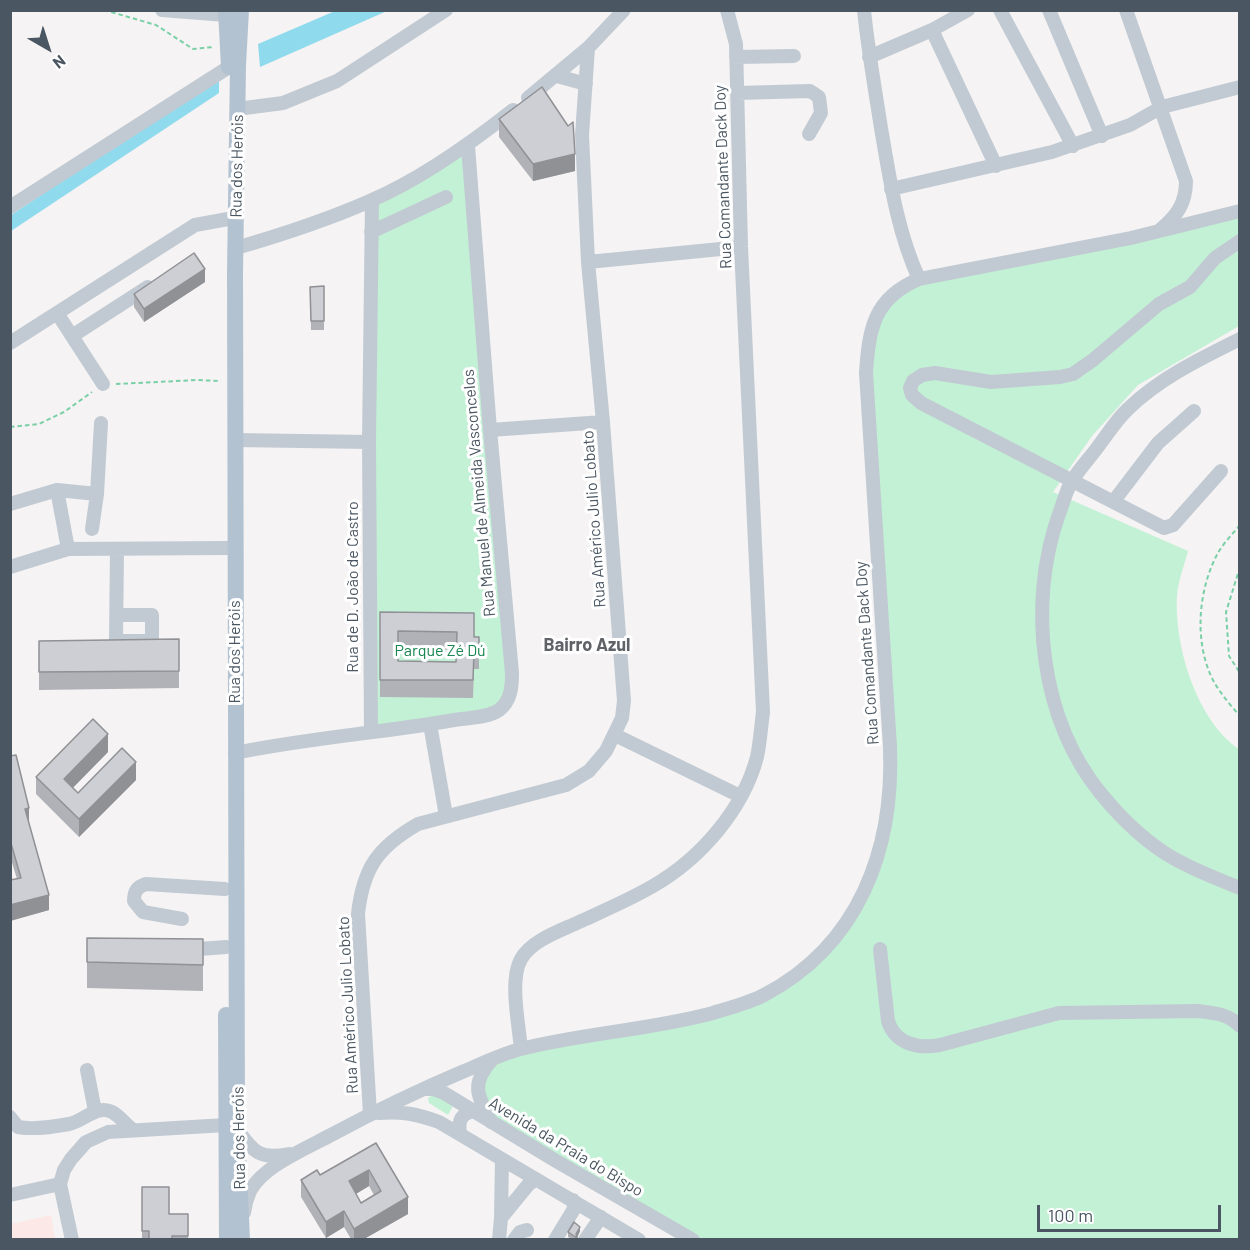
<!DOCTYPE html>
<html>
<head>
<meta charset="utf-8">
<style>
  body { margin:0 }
  #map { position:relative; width:1250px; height:1250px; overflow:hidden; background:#f5f3f3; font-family:Barlow,sans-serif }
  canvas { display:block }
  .frame { position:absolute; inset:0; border:12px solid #4a5661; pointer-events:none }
  .north { position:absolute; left:18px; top:18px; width:60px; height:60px; -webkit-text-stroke:4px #fff; paint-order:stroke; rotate:141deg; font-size:16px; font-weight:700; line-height:24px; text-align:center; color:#4a5661 }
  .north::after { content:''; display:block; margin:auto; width:21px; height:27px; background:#4a5661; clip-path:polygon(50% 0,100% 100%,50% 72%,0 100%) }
  .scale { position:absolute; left:1037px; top:1205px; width:184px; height:27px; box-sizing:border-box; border:3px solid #4a5661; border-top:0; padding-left:8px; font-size:18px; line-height:21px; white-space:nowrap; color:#4a5661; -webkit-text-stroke:4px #fff; paint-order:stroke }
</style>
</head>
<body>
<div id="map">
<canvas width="1250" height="1250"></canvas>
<div class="frame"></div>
<div class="north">N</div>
<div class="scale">100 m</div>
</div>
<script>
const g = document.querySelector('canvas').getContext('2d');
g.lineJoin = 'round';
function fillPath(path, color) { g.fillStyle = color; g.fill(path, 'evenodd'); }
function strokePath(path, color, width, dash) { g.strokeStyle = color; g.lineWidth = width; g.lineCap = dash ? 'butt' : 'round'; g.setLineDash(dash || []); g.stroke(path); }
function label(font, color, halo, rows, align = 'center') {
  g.font = font + ' Barlow,sans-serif'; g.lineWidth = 6; g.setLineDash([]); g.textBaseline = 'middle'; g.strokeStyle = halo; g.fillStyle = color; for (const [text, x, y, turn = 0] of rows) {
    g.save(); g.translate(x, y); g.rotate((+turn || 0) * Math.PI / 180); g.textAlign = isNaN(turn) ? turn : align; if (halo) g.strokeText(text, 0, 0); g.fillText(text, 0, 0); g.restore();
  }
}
fillPath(new Path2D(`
  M51,1215L55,1239H11V1224Z`), '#fce8e6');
fillPath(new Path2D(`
  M468,146L512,673L501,709L371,732L372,200Z
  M1239,212V326L1138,385L1092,436L1053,492L1188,551C1184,566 1178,581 1177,596C1174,646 1197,721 1239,749V1239H693L492,1122L478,1080L492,1059L675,1022L782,983L847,922L887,824L868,344L895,291Z
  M433,1095L454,1104L448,1115L429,1103L428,1098Z`), '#c3f1d5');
fillPath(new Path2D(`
  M335,11H387L260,67L258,44Z
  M219,78V93L11,231V215Z`), '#90daee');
strokePath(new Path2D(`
  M104,10L156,25L193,49L213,47
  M116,384L196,380L221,381
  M10,427L39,424L64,412L92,392
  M1240,525C1233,533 1225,542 1219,551C1198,588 1193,643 1214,682C1221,694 1231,706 1240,716
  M1240,567L1226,612L1229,656L1240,673`), '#7ad0a6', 2, [4.5, 3]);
strokePath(new Path2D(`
  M162,10L226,15
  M864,10C868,50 875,89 881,128C890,180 897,231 919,279
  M1000,10L1073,146
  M1049,10L1102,136
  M1126,10L1186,181C1186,203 1177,216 1160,230
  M932,30L996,166
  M736,57L794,56
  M869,57L932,30L968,10
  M557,76L586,84
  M737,93L810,91L819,97L821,113L809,134
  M528,98L588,48L624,10
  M237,109L283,103L337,81L446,10
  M891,189L1052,152L1130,125L1162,107L1240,87
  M10,207L229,67
  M371,232L446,197
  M236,248C281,235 327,220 370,201C421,179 470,144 513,110
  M588,262L741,247
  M57,313L103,384
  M72,336L148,287
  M1240,339C1200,359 1160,378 1128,409C1116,420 1107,435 1097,448C1089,459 1079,469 1072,481C1066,490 1063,504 1059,514C1027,604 1040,720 1102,795C1121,818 1147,843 1173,858C1194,870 1217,879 1240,888
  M10,343L195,225L228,219
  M490,430L603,422
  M235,440L369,442
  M1221,471L1173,525L1164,528L921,403L912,395L910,388L913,381L922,375L935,373L991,382L1060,377L1073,374L1093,360L1159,304L1190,287L1215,258L1240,241
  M57,490L68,549
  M1113,502L1158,443L1194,411
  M10,504L57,490L97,494
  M92,529L97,494L101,423
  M10,567L68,549L227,548
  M117,615H152V641H116L117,549
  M430,724L446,816
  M371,732L369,442L372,200
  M615,735L740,796
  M235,753C307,738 381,733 454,720C467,718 488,718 499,710C511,701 512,687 512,673L490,430L468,146
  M182,919L143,912L134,901C134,891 137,887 146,884L225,889
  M199,949L226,947
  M880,949L888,1021C895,1044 918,1049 940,1045L1059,1013L1197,1011C1213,1013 1227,1013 1240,1026
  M521,1049C519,1025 509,980 521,959C532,940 560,931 579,922C603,911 629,900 653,886C700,859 743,810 757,757C760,743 761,727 763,712L741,247L736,44L727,10
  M491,1061C470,1085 478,1096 491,1122
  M87,1070L95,1111
  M424,1089H433L444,1093L556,1161L693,1240
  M378,1113C402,1111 417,1114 439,1122L639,1240
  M370,1114L358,914C363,868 378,847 418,824L566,785L589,771L606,751L622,718L624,701L603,422L588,262L582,135L588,48
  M10,1117L18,1127C34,1130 53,1127 69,1124C84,1121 97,1104 112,1112C120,1116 126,1125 133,1130
  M237,1129C253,1152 260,1160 289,1154
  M460,1133C458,1120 461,1114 474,1111
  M10,1195L60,1184
  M244,1213C245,1205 247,1198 250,1191C263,1166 307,1148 331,1135C374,1112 417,1091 462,1072C481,1064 501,1054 521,1049C584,1033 650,1030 713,1013C729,1008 749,1003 764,995C859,945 894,850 890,747L866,373C869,328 874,298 919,279L1131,238L1240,211
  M501,1218L528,1185L536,1179
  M72,1240L60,1184L64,1170L71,1159L86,1142L108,1132L226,1125
  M499,1240L501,1218L502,1159
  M514,1240L520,1232L527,1230
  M555,1240L574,1209L573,1200
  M585,1240L601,1217`), '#c1cad2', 14);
strokePath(new Path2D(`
  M226,10L229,67
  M241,10L238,65L235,273L237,1129L242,1240
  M226,1015L227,1240`), '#b3c2d1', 16);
fillPath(new Path2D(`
  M499,119L575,171L533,181L499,137Z
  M205,282L144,322L134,307V294Z
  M324,286V330H311L310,287Z
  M380,612L474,637H479V669H474L473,698L380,697ZM398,649L456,650V662L398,661Z
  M179,639V688L39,690V641Z
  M108,752L72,788L78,793L136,780L79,837L36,794V777Z
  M10,756L29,824L49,910L10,921V880L17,879L10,856Z
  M87,938L203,939V991L87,988Z
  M376,1143L408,1214L364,1239H351L344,1227L326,1238L301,1197V1180L320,1175ZM369,1186L374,1195L361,1203L356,1194Z
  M142,1187L169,1214H188V1239H142Z
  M580,1231L577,1239H572L568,1237V1232Z`), '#b0b2b7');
fillPath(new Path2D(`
  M575,154V171L533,181V164Z
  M205,269V282L144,322V309Z
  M108,734V752L64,797V779Z
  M136,762V780L79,837V819Z
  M29,808V824L25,809Z
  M49,895V910L10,921V905Z
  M369,1170V1186L349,1198V1181Z
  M408,1197V1214L364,1239H354V1229Z
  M344,1211V1227L326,1238V1222Z
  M580,1227V1231L576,1239V1234Z`), '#909195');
const building = new Path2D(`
  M542,87L568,126L573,122L575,154L533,164L499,119Z
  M194,253L205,269L144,309L134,294Z
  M324,286V321H311L310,287Z
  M380,612L474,613V637H479V651H474L473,680H380ZM398,631L457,632L456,662L398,661Z
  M179,639V671L39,672V641Z
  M93,719L108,734L64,779L78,793L122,748L136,762L79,819L36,777Z
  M16,755L29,808L25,809L49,895L10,905V880L21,878L10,840V756Z
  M87,938L203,939V965L87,962Z
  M376,1143L408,1197L354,1229L344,1211L326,1222L301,1180L317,1170L320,1175ZM369,1170L381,1191L361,1203L349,1181Z
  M142,1187H169V1214H188V1236H172V1239H149V1231H142Z
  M574,1222L580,1227L576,1234L577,1238L568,1232Z`);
fillPath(building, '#cdcfd5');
strokePath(building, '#909195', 1.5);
label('16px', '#4a5661', '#fff', [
  ["Rua dos Heróis",237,166,-89],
  ["Rua Comandante Dack Doy",723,177,-92],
  ["Rua Manuel de Almeida Vasconcelos",479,493,-95],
  ["Rua Américo Julio Lobato",594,519,-94],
  ["Rua de D. João de Castro",353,587,-90],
  ["Rua dos Heróis",235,652,-90],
  ["Rua Comandante Dack Doy",867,653,-94],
  ["Rua Américo Julio Lobato",348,1005,-93],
  ["Rua dos Heróis",239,1138,-91],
  ["Avenida da Praia do Bispo",566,1147,31]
]);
label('16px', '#17864f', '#fff', [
  ["Parque Zé Dú",440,651]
]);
label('bold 18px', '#5f6368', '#fff', [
  ["Bairro Azul",587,645]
]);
</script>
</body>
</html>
